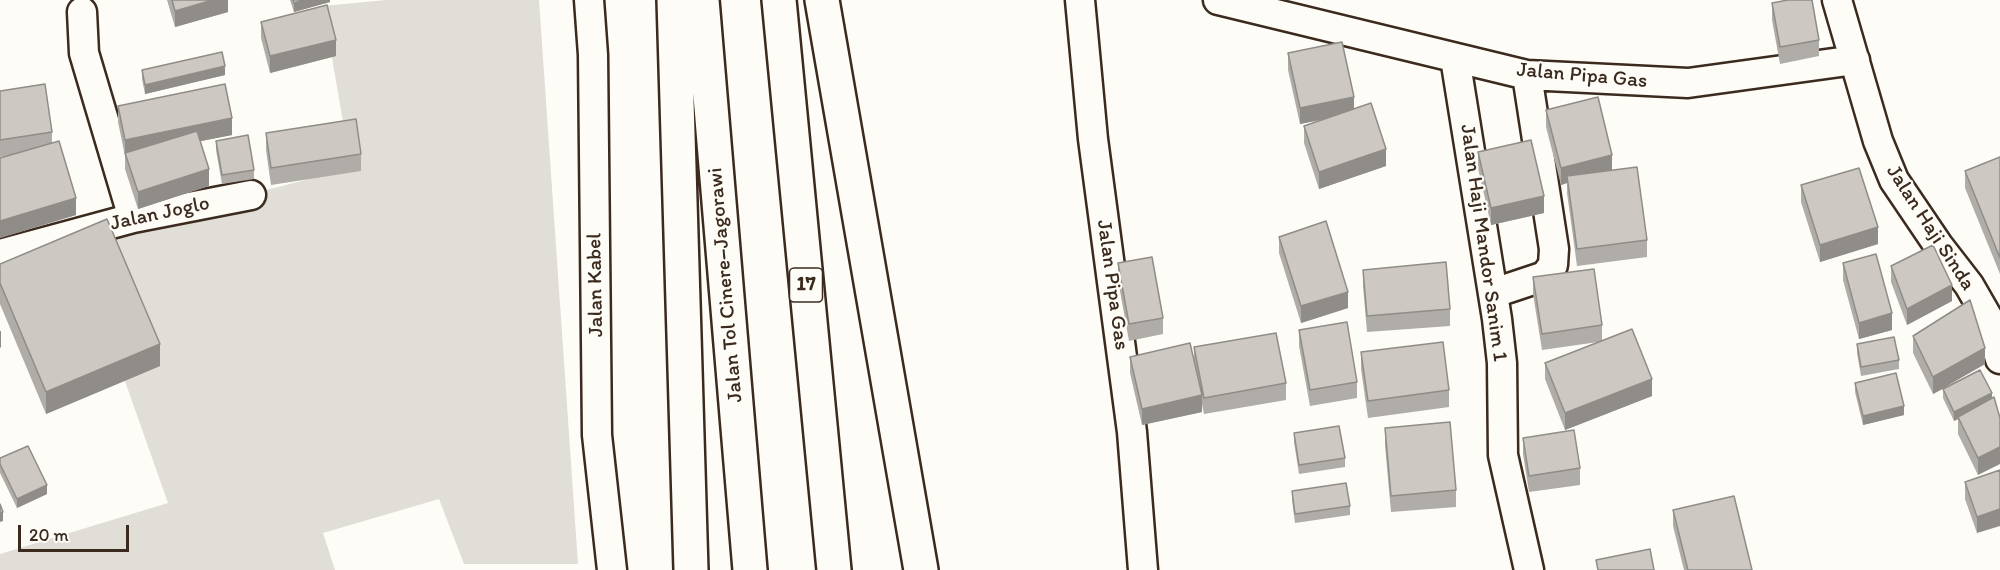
<!DOCTYPE html>
<html>
<head>
<meta charset="utf-8">
<style>
  body { margin:0 }
  #map { position:relative; width:2000px; height:570px; overflow:hidden; background:#fdfcf7; font-family:Itim,sans-serif }
  canvas { display:block }
  .scale { position:absolute; left:18px; top:525px; width:111px; height:27px; box-sizing:border-box; border:3px solid #3b2a1e; border-top:0; padding-left:8px; font-size:18px; line-height:21px; white-space:nowrap; color:#3b2a1e; -webkit-text-stroke:4px #fdfcf7; paint-order:stroke }
</style>
</head>
<body>
<div id="map">
<canvas width="2000" height="570"></canvas>
<div class="scale">20 m</div>
</div>
<script>
const g = document.querySelector('canvas').getContext('2d');
g.lineJoin = 'round';
function fillPath(path, color) { g.fillStyle = color; g.fill(path, 'evenodd'); }
function strokePath(path, color, width, dash) { g.strokeStyle = color; g.lineWidth = width; g.lineCap = dash ? 'butt' : 'round'; g.setLineDash(dash || []); g.stroke(path); }
function label(font, color, halo, rows, align = 'center') {
  g.font = font + ' Itim,sans-serif'; g.lineWidth = 4.5; g.setLineDash([]); g.textBaseline = 'middle'; g.strokeStyle = halo; g.fillStyle = color; for (const [text, x, y, turn = 0] of rows) {
    g.save(); g.translate(x, y); g.rotate((+turn || 0) * Math.PI / 180); g.textAlign = isNaN(turn) ? turn : align; if (halo) g.strokeText(text, 0, 0); g.fillText(text, 0, 0); g.restore();
  }
}
fillPath(new Path2D(`
  M386,0H539L578,564H464L439,499L323,533L335,570H0V554L168,503L75,240L351,168L323,6Z`), '#e1ded7');
const street = new Path2D(`
  M589,0L593,55L597,435L612,570
  M1080,0L1093,139L1132,432L1143,570
  M1218,0L1527,75L1688,83L1855,60
  M1837,0L1878,141L1894,180L1938,245L1969,285L1988,318L2000,359
  M82,12L84,53L133,218
  M1455,58L1497,319L1502,363L1503,455L1529,570
  M0,254L133,218L251,195
  M1494,293L1545,276L1553,265L1554,249L1527,75`);
const highway = new Path2D(`
  M674,0L691,570
  M702,0L750,570
  M779,0L834,570
  M822,0L921,570`);
strokePath(street, '#3b2a1e', 33);
strokePath(highway, '#3b2a1e', 38);
strokePath(street, '#fdfcf7', 28);
strokePath(highway, '#fdfcf7', 33);
fillPath(new Path2D(`
  M167,0H228V12L175,27Z
  M290,0H330V2L294,12Z
  M1772,3L1819,40V56L1780,64L1772,20Z
  M261,22L336,56L270,73L261,38Z
  M1288,53L1354,109L1386,166L1319,189L1304,143V126L1325,119L1300,124L1288,70Z
  M142,70L225,75L145,94L142,79Z
  M0,91L52,132V143L76,215L0,238V158L10,155L0,157Z
  M118,106L232,135L200,141L209,186L138,209L125,169V156L118,122Z
  M1546,110L1612,170L1647,240V257L1577,266L1567,193V183L1561,185L1546,127Z
  M266,133L361,154V171L271,185L266,150Z
  M216,141L254,170V179L222,184L216,150Z
  M1478,152L1544,213L1491,225L1478,168Z
  M2000,157V274L1965,188V171Z
  M1801,185L1878,244L1820,262L1801,202Z
  M1279,237L1348,308L1301,323L1279,253Z
  M1118,263L1163,318V334L1129,341L1118,280Z
  M1843,263L1892,330L1859,339L1843,280Z
  M0,264L160,366L46,414L0,304Z
  M1891,266L1952,301L1907,325L1891,282Z
  M1363,270L1450,309V326L1367,332L1363,286Z
  M1533,277L1602,325V341L1652,396L1565,430L1545,379V363L1598,342L1542,350L1533,294Z
  M1299,330L1357,382V398L1310,406L1299,346Z
  M1913,336L1985,364L1943,388L1980,370L1978,475L1958,434V419L1954,421L1943,398V389L1933,394L1913,353Z
  M1857,344L1899,360V369L1861,376L1857,353Z
  M1194,347L1286,383V400L1204,414L1202,404V412L1142,425L1130,373V357L1194,361Z
  M1361,352L1449,390V407L1368,418L1361,369Z
  M1855,383L1904,415L1863,425L1855,392Z
  M1385,428L1456,490V507L1391,512L1385,445Z
  M1294,433L1345,458V467L1299,474L1294,442Z
  M1523,438L1580,468V485L1529,492L1523,454Z
  M0,458L47,494L17,508L0,473Z
  M2000,470L1977,533L1965,499V482Z
  M1292,491L1350,506V515L1295,523L1292,500Z
  M1673,510L1752,570H1684L1673,526Z`), '#b0aca7');
fillPath(new Path2D(`
  M213,0H228V12L175,27V11Z
  M305,0H330V2L294,12V3Z
  M336,40V56L270,73V56Z
  M225,66V75L145,94V85Z
  M1354,97V113L1300,124V108Z
  M232,118V135L126,156L125,153V156V140Z
  M1386,149V166L1319,189V172Z
  M1612,155V172L1567,176V183L1561,185V168Z
  M209,169V186L138,209V192Z
  M1544,196V213L1491,225V208Z
  M76,198V215L0,238V221Z
  M1878,227V244L1820,262V245Z
  M1952,285V301L1907,325V309Z
  M1348,292V308L1301,323V306Z
  M1892,313V330L1859,339V323Z
  M0,331H1V347L0,348Z
  M160,344V366L46,414V392Z
  M1985,348V364L1933,394V377Z
  M1652,379V396L1565,430V413Z
  M1992,393V402L1958,417V419L1954,421V412Z
  M1202,395V412L1142,425V409Z
  M1904,406V415L1863,425V416Z
  M2000,447V464L1978,475V458Z
  M47,485V494L17,508V499Z
  M2000,509V526L1977,533V517Z
  M3,512V521L0,522V513Z`), '#908c88');
const building = new Path2D(`
  M172,0H213L175,11Z
  M293,0H305L294,3Z
  M1788,0H1812L1819,40L1780,47L1772,3Z
  M327,5L336,40L270,56L261,22Z
  M1342,42L1354,97L1300,108L1288,53Z
  M222,52L225,66L145,85L142,70Z
  M45,84L52,132L0,140V91Z
  M225,84L232,118L125,140L118,106Z
  M1598,97L1612,155L1561,168L1546,110Z
  M1371,103L1386,149L1319,172L1304,126Z
  M356,119L361,154L271,168L266,133Z
  M197,131L209,169L138,192L125,153Z
  M248,135L254,170L222,175L216,141Z
  M1531,140L1544,196L1491,208L1478,152Z
  M59,141L76,198L0,221V158Z
  M2000,157V258L1965,171Z
  M1637,167L1647,240L1577,249L1567,176Z
  M1859,168L1878,227L1820,245L1801,185Z
  M107,219L160,344L46,392L0,283V264Z
  M1326,221L1348,292L1301,306L1279,237Z
  M1933,245L1952,285L1907,309L1891,266Z
  M1876,254L1892,313L1859,323L1843,263Z
  M1152,257L1163,318L1129,324L1118,263Z
  M1446,262L1450,309L1367,316L1363,270Z
  M1594,269L1602,325L1542,334L1533,277Z
  M1970,300L1985,348L1933,377L1913,336Z
  M1347,322L1357,382L1310,390L1299,330Z
  M1632,329L1652,379L1565,413L1545,363Z
  M1276,333L1286,383L1204,398L1194,347Z
  M1894,337L1899,360L1861,367L1857,344Z
  M1443,342L1449,390L1368,401L1361,352Z
  M1190,343L1202,395L1142,409L1130,357Z
  M1980,370L1992,393L1954,412L1943,389Z
  M1896,373L1904,406L1863,416L1855,383Z
  M1994,397L2000,418V447L1978,458L1958,417Z
  M1450,422L1456,490L1391,496L1385,428Z
  M1339,426L1345,458L1299,465L1294,433Z
  M1574,430L1580,468L1529,476L1523,438Z
  M28,446L47,485L17,499L0,464V458Z
  M2000,470V509L1977,517L1965,482Z
  M1346,483L1350,506L1295,514L1292,491Z
  M1734,496L1752,570H1688L1673,510Z
  M0,504L3,512L0,513Z
  M1650,549L1654,570H1598L1596,560Z`);
fillPath(building, '#cdc8c2');
strokePath(building, '#908c88', 1.5);
for (const [x, y, w] of [
  [806,285,33]
]) { const box = new Path2D(); box.roundRect(x - w / 2, y - 17, w, 34, 4.5); g.fillStyle = '#fdfcf7'; g.fill(box); strokePath(box, '#3b2a1e', 1.5); }
label('bold 20px', '#3b2a1e', null, [
  ["17",806,285]
]);
label('21px', '#3b2a1e', '#fdfcf7', [
  ["Jalan Pipa Gas",1582,76,5],
  ["Jalan Joglo",160,214,-12],
  ["Jalan Haji Sinda",1930,228,57],
  ["Jalan Haji Mandor Sanim 1",1483,243,82],
  ["Jalan Kabel",596,285,-91],
  ["Jalan Tol Cinere–Jagorawi",726,285,-95],
  ["Jalan Pipa Gas",1112,285,82]
]);
</script>
</body>
</html>
